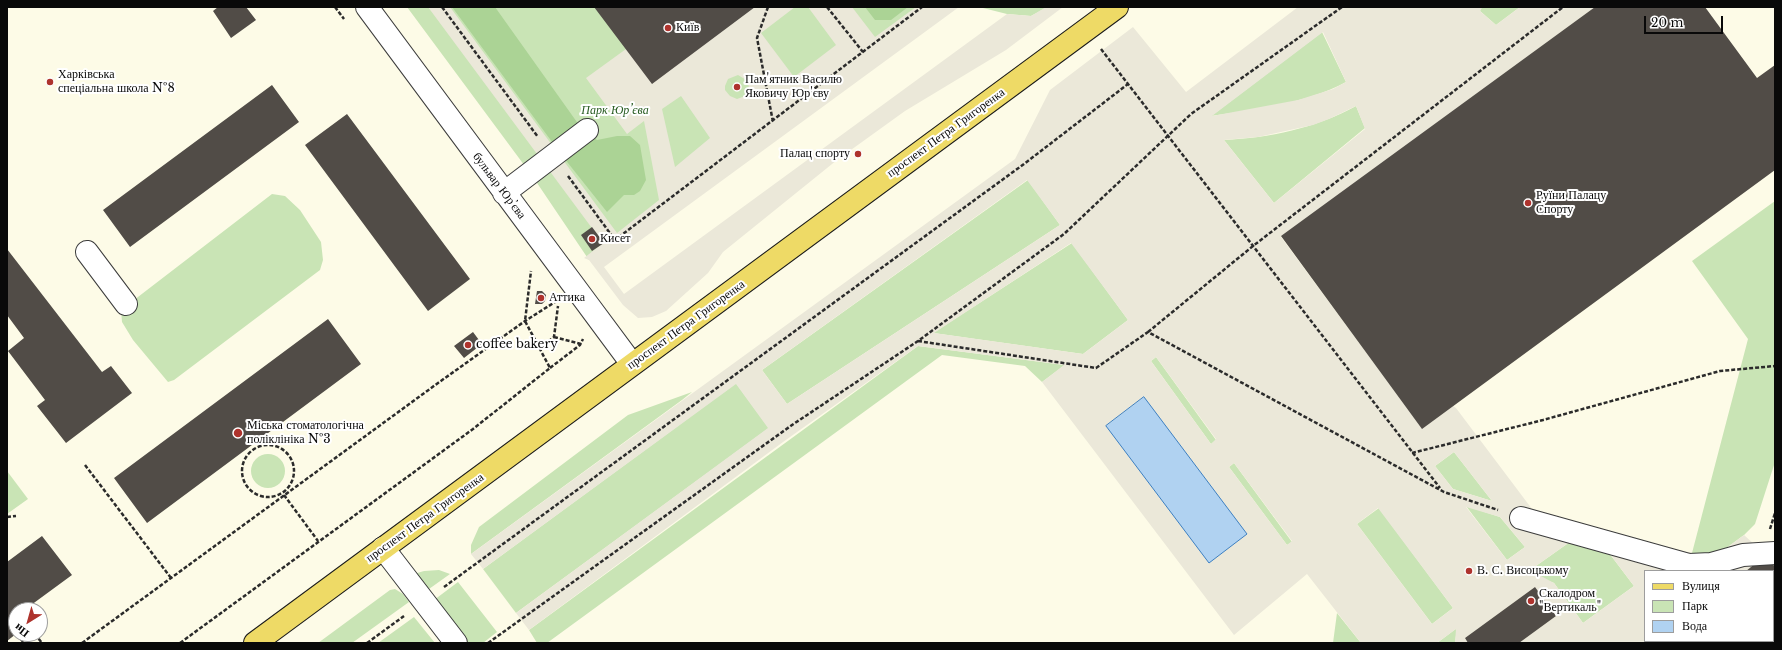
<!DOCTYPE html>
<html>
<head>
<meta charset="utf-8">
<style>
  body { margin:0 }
  #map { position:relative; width:1782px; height:650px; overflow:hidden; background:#fdfbe7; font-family:"Libre Baskerville",serif }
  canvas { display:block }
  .frame { position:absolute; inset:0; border:8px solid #090909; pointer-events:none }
  .legend { position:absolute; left:1644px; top:570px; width:130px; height:72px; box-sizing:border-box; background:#fff; border:1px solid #9d9d9d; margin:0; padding:5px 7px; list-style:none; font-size:12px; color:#090909 }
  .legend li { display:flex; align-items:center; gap:8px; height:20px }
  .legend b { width:20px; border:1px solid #9d9d9d }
  .north { position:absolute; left:8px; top:602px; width:40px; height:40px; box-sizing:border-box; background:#fff; border:1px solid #9d9d9d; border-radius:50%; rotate:217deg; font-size:11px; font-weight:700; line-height:16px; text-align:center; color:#090909 }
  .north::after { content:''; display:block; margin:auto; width:14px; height:18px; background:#ae332d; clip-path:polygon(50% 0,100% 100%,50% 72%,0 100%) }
  .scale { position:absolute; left:1644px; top:16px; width:79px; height:18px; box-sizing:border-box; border:2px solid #090909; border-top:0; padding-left:5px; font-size:12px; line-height:14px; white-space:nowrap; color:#090909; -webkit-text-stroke:3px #fff; paint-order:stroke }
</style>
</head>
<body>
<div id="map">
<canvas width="1782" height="650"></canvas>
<div class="frame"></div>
<ul class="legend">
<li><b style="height:5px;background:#eeda66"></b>Вулиця</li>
<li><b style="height:11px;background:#c9e4b5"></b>Парк</li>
<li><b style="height:11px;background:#b0d2f1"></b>Вода</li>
</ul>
<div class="north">Пн</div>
<div class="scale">20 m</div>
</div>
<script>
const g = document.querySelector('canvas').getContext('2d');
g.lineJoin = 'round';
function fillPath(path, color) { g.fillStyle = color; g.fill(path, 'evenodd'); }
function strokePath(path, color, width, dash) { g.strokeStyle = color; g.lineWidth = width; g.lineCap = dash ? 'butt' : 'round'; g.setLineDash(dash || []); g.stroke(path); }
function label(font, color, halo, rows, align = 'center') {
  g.font = font + ' "Libre Baskerville",serif'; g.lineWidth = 4; g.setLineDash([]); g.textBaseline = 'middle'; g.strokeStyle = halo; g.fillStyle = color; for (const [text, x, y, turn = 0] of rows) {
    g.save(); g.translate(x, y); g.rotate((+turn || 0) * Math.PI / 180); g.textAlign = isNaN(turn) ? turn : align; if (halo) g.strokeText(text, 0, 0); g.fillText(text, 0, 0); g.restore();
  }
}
fillPath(new Path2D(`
  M407,7H922L589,260L533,177Z
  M979,7H1046V8L1031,16L1007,14Z
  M1482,7H1520L1496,25L1480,11Z
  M1322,32L1346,82C1305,104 1256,109 1211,116Z
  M1356,106L1365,128L1274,203L1224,140C1269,138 1316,128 1356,106Z
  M1028,180L1060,225L787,404L762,370Z
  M272,194L285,196L300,210L321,242L323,260L320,270L174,380L168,382L133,340L122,322L121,310Z
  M1775,201V462L1755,524L1744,535L1710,560L1692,553L1748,339L1692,261Z
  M1072,243L1128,320L1083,354L933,333Z
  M918,346L1065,365L1042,382L1025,366L942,355L547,643H537L529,630Z
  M1156,357L1216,440L1211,444L1151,361Z
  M736,383L769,428L516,613L483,569Z
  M692,392L682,400L471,554V545L479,527L628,415Z
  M1454,452L1492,501L1453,489L1435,466Z
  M251 471a17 17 0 1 1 34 0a17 17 0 1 1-34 0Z
  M1234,463L1292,542L1287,545L1229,467Z
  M7,471L28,499L7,514Z
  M1466,506L1500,517L1525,547L1507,560Z
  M1379,508L1453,608L1432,624L1357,524Z
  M1574,539L1609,553L1634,586L1583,623L1554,583L1526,573Z
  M439,570L450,574L422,594L414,574L424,571Z
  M458,582L497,632L483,643H461L430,603Z
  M395,589L403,594L409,602L352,643H318L390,590Z
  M1337,613L1361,643H1333Z
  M414,617L435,643H378Z
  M1457,628L1455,643H1437Z`), '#c9e4b5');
fillPath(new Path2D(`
  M452,7H495L579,125L597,140L617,136H630L640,145L646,180L640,191L634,195H624L607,212L564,158Z
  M865,7H908L891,20H875Z`), '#abd395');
fillPath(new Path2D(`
  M428,7H450L617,233L659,200L644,121L627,134L586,78L626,49L755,7H795L761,33L794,77L836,45L808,7H852L875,37L916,7H959L604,267L624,294L1007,14L1031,16L1046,7H1063L1006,50L905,111L837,160L723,252L708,273L666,311L652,317L638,318L623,305L589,260L584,258L603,243ZM738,75L748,81L749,89L745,96L737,99L730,96L725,90V86L728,79ZM681,96L710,138L675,167L662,109Z
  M1298,7H1482L1480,11L1496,25L1520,7H1595L1281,237L1422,428L1453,406L1456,408L1538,517L1692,553L1710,560L1744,535L1766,555L1746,571H1645V641H1651L1648,643H1519L1556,616L1535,587L1465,638L1468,643H1455L1456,629L1437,643H1361L1307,574L1234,635L1042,382L1064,365L918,346L783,442L529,630L516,613L768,428L736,384L483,569L471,554L1015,159L1050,90L1133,27L1186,92ZM1323,32L1346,82L1333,89L1298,100L1212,116ZM1356,106L1365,129L1274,203L1224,140L1258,137L1313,125L1329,119ZM1027,180L1060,225L787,404L762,370ZM1071,243L1128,320L1083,354L934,333ZM1156,357L1216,439L1211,444L1151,361ZM1454,452L1492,501L1453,489L1435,466ZM1234,463L1292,541L1287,545L1229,467ZM1466,507L1500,517L1525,547L1507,560ZM1378,508L1453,608L1432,624L1357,524ZM1574,539L1609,553L1634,586L1583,623L1554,583L1539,575L1526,573Z`), '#ebe8d9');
const water = new Path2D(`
  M1144,397L1247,534L1209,563L1106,426Z`);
fillPath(water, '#b0d2f1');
strokePath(water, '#3d80c2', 1);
fillPath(new Path2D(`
  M218,7H246L256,20L231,38L213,11Z
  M594,7H755L652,84Z
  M1595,7H1705L1757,78L1775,65V170L1422,429L1281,236Z
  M272,85L299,122L130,247L103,210Z
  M347,114L470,279L428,311L305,145Z
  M592,227L604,243L592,251L581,235Z
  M7,249L102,372L111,366L132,393L66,443L37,406L45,400L8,351L24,338L7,315Z
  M537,291H542L546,295L545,301L542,304H535Z
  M328,319L361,364L147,523L114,478Z
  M473,332L482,344L464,358L454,346Z
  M42,536L72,575L27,608L29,610H16V634L7,641V562Z
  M1766,555L1775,567V592L1773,593V571H1746Z
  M1535,587L1556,616L1519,643H1468L1465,638Z
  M1664,641H1766L1767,643H1665Z`), '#514c47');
const minor = new Path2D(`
  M367,7C455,127 544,245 632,364
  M504,193L587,130
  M87,252L126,304
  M1521,518L1689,565L1711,564L1743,555L1775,553
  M383,548L456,643`);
const major = new Path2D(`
  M255,643L1117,7`);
strokePath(minor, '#3c3c3c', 24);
strokePath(major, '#1a1a1a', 24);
strokePath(new Path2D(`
  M335,7L344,19
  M442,7L538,137
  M768,7L757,38L773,122
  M827,7L863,52
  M1101,49L1440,488
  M568,176L615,240L922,7
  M1148,332L1253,246L1563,7
  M554,337L581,344
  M918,341L1096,368L1148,332L1444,492L1498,510
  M539,349L554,337L558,306
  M550,368L580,345L583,339
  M242 471a26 26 0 1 1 52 0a26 26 0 1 1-52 0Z
  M1412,453L1543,420L1720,371L1775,366
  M85,465L171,578
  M284,495L318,541
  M7,517L16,516
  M1770,529L1775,513
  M444,587L1024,164L1128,84
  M17,634L24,643
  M35,634L42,643
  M82,643L438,383L525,321L555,302
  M180,643L473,429L550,368L525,321L531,271
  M367,643L404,616
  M488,643L792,425L918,341L1064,234L1191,114L1342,7`), '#2b2b2b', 2.5, [4, 2]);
strokePath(minor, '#fff', 22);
strokePath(major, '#eeda66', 22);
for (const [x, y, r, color] of [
  [668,28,4,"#ae332d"],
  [50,82,4,"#ae332d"],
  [737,87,4,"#ae332d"],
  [858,154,4,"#ae332d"],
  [1528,203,4,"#ae332d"],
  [592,239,4,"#ae332d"],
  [541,298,4,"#ae332d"],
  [468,345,4,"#ae332d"],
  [238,433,5,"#ae332d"],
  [1469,571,4,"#ae332d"],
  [1531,601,4,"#ae332d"]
]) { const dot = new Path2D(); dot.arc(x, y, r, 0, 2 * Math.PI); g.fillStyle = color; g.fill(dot); strokePath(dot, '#fff', 1.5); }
label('12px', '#090909', '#fff', [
  ["Київ",676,28],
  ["Харківська",58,75],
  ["спеціальна школа №8",58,89],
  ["Пам'ятник Василю",745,80],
  ["Яковичу Юр'єву",745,94],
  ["Палац спорту",850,154,"right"],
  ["Руїни Палацу",1536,196],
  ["Спорту",1536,210],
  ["Кисет",600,239],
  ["Аттика",549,298],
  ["coffee bakery",476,345],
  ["Міська стоматологічна",247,426],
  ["поліклініка №3",247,440],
  ["В. С. Висоцькому",1477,571],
  ["Скалодром",1539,594],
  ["\"Вертикаль\"",1539,608]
], 'left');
label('italic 12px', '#275b20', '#fff', [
  ["Парк Юр’єва",615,111]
]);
label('12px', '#090909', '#fff', [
  ["проспект Петра Григоренка",946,133,-36],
  ["бульвар Юрʼєва",499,186,53],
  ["проспект Петра Григоренка",686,325,-36],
  ["проспект Петра Григоренка",425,518,-36]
]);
</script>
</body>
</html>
